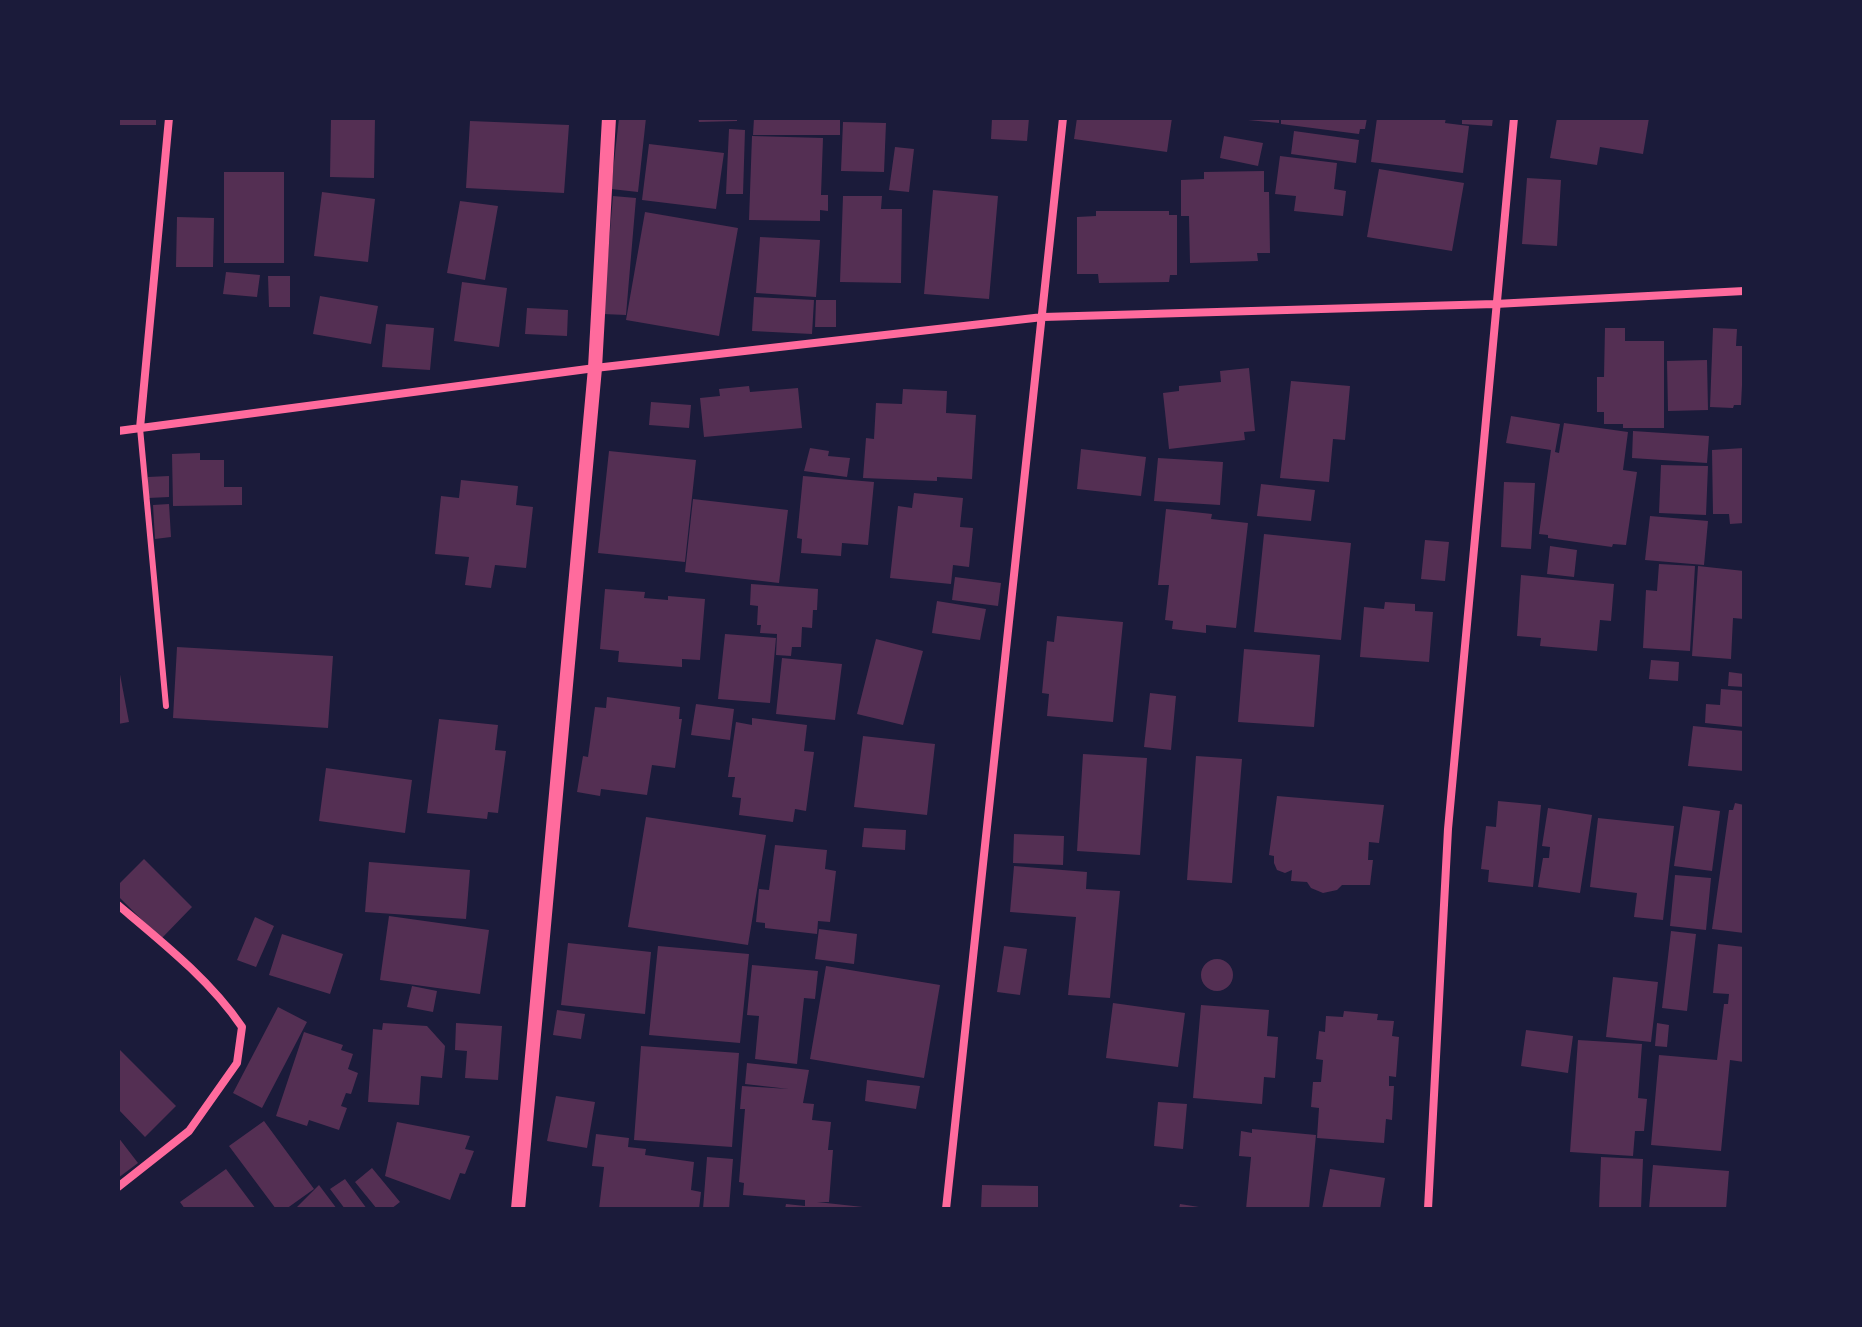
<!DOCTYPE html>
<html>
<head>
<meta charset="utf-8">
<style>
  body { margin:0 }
  #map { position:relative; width:1862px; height:1327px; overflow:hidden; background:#1b1b3a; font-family:Lato,sans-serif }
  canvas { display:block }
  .frame { position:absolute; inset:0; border:120px solid #1b1b3a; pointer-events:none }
</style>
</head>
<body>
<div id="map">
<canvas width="1862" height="1327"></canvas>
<div class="frame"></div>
</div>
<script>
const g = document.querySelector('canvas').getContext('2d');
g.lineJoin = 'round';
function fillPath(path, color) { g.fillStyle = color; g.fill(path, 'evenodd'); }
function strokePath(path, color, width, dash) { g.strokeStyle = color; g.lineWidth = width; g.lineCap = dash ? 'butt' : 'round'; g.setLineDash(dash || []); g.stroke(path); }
fillPath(new Path2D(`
  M118,118H156V125H118Z
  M331,118H375L374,178L330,177Z
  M619,118H646L638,192L611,189Z
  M698,118H737V121L699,122Z
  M754,118H840V135H753Z
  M992,118H1029L1027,141L991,139Z
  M1077,118H1172L1167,152L1074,139Z
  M1248,118H1279V123L1248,120Z
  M1281,118H1367L1365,129H1360L1359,134L1281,124Z
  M1377,118H1446L1445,123L1469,126L1463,173L1371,162Z
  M1462,118H1493L1492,126L1462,124Z
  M1557,118H1649L1643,154L1600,147L1597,165L1550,158Z
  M470,121L569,125L564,193L466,188Z
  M843,122L886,123L884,172L841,171Z
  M729,129L745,130L743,194H726Z
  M1294,131L1359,140L1356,163L1291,154Z
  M752,136L823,138L821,195H828V211L820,210V221L749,220Z
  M1224,136L1263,143L1258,166L1220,158Z
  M649,144L724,153L716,209L642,200Z
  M895,147L914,149L909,192L889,190Z
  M1280,156L1337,163L1334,189L1346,191L1343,216L1294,211L1296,196L1275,194Z
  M1379,169L1464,183L1452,251L1367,237Z
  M1264,171V192H1269L1270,253H1257L1258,261L1190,263L1189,216H1181V180L1204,179V172Z
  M224,172H284V263H224Z
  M1527,178L1561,180L1557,246L1522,244Z
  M933,190L998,196L989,299L924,294Z
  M322,192L375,199L368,262L314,256Z
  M613,196L636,198L626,315L603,314Z
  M843,196H882L881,209H902L901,283L840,282Z
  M460,201L498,206L485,280L447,273Z
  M1096,211H1169V215H1177V275H1170L1169,282L1099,283L1098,274H1077V217L1096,216Z
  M645,212L738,228L719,336L626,320Z
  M177,217L214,218L213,267H176Z
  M760,237L820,240L816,297L756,293Z
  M226,272L260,275L257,297L223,294Z
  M268,276H290V307H269Z
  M462,282L507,288L499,347L454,341Z
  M320,296L378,306L371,344L313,334Z
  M754,297L814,300L812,334L752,331Z
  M816,300H836V327H815Z
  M527,308L568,310L567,336L525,334Z
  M386,324L434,328L430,370L382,367Z
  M1605,328H1625V341H1664V428H1623V424H1604V412H1597V377H1604Z
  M1713,328L1737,329L1736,346H1744L1741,405H1734L1733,408L1710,407Z
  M1707,360L1708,410L1668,411L1667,361Z
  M1249,368L1255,431L1244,432L1245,440L1169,449L1163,393L1179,391V386L1221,382L1220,371Z
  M1291,381L1350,386L1345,440L1333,439L1329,482L1280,478Z
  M749,386L750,392L798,388L802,428L704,437L700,398L720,396L719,389Z
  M903,389L947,391L946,413L976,415L972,479L937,477V481L863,478L866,438L874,439L876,403L902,404Z
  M651,402L691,405L689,428L649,425Z
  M1511,416L1560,424L1555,452L1559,453L1564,423L1628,432L1623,470L1637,472L1626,545L1613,544L1612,547L1548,538V535L1539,534L1551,450L1506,443Z
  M1633,431L1709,436L1707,463L1632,458Z
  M810,448L829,451L828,456L850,458L847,477L804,471Z
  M1744,448V523L1730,524L1729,514H1713L1712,450Z
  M1081,449L1146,457L1141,496L1077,489Z
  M609,451L696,460L685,562L598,553Z
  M200,453V460H224V487H242V505L173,506L172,454Z
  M1158,458L1223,462L1220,505L1154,501Z
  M1661,465L1708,466L1706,515L1659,513Z
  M169,476V497L148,498V477Z
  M803,476L874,482L868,545L842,543L841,556L801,553L802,539L797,538Z
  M461,480L518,486L516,505L533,507L526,568L495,565L491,588L465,585L469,557L435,554L441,496L459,498Z
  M1504,482L1535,483L1531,549L1501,547Z
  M1261,484L1315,490L1311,521L1257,516Z
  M914,493L963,498L960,527L973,528L969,567L953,565L951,584L890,578L898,506L912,508Z
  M693,499L788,510L779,583L685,572Z
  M169,504L171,537L155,539L153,505Z
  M1166,509L1212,514L1211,519L1248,523L1236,628L1206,625V633L1172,629L1173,621L1165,620L1169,585H1158Z
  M1650,516L1708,521L1704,565L1645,560Z
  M1264,534L1351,543L1341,640L1254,632Z
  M1425,540L1449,542L1445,581L1421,579Z
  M1550,546L1577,550L1574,577L1547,574Z
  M1659,564L1695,566L1690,651L1643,648L1646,590L1657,591Z
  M1698,566L1744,571V619L1733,618L1731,659L1692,656Z
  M1521,575L1614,584L1611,621L1600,620L1597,651L1540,646L1541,638L1517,636Z
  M955,577L1001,583L998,606L952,600Z
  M751,584L818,589L817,610H813L812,628L802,627L801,647H792L791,656L776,655L777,634L760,633L761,625H757L758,606L750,605Z
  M605,589L645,592L644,598L668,600V596L705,599L700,660L682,659V667L618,662L619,651L600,649Z
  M937,601L986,609L980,640L932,633Z
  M1385,602L1415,604V611L1433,612L1429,662L1360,657L1364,607L1384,609Z
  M1057,616L1123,622L1113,722L1047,716L1049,694L1042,693L1047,641L1054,642Z
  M725,634L776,638L770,703L718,699Z
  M876,639L923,651L903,725L857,714Z
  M177,647L333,656L328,728L173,718Z
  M1244,649L1320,655L1314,727L1238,722Z
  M782,658L842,664L835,720L776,714Z
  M1651,660L1679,662L1678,681L1649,679Z
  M118,664L129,722L118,724Z
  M1729,672L1744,674V687L1728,686Z
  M1721,689L1744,691V727L1705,723L1706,704L1720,705Z
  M1150,693L1176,696L1171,750L1144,747Z
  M607,697L680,707L679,719H682L675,768L652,765L647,795L601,789L600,796L577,792L583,756L588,757L595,707L606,708Z
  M696,704L734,709L730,740L691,735Z
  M752,718L807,725L804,751L814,752L806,811L795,809L793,822L739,815L741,798L732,797L735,777H728L736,722L752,725Z
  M439,719L498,725L495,750L506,751L498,813L488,812L487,819L427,813Z
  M1693,726L1744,731V771L1688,766Z
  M863,736L935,744L927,815L854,807Z
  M1083,754L1147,758L1140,855L1077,851Z
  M1196,756L1242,759L1232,883L1187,880Z
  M326,768L412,780L405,833L319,821Z
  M1277,796L1384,805L1379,843L1369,842L1368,860H1373L1370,885H1342L1337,890L1323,893L1311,888L1307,882L1291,881L1292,870L1285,873L1277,870L1274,863V856L1269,855Z
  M1498,801L1541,805L1533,887L1488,882L1489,870L1481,869L1486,826L1496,827Z
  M1735,803L1744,805V933L1712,929L1729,810H1733Z
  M1683,806L1720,811L1712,871L1674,866Z
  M1548,808L1592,815L1580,893L1538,887L1543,858H1549L1550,847L1542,846Z
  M646,817L766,835L748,945L628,927Z
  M1598,818L1674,826L1663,920L1634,917L1637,893L1590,887Z
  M864,828L906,830L905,850L862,847Z
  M1014,834L1064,836L1063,865L1013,863Z
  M775,845L827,850L825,869L836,871L830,922L818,921L817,934L765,928V923L756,922L759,889L769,890Z
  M144,859L192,907L161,939L118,896V885Z
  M369,862L470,870L466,919L365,912Z
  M1014,866L1087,872L1086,889L1120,891L1110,998L1068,995L1076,917L1010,912Z
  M1675,875L1711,878L1706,930L1670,926Z
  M389,916L489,930L480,994L380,980Z
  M255,917L274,926L256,967L237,960Z
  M819,929L857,934L854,964L815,959Z
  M1671,931L1696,934L1687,1011L1662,1008Z
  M282,934L343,954L330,994L269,975Z
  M568,943L651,952L645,1014L561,1005Z
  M1718,944L1744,947V1062L1730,1060L1721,1151L1651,1145L1659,1055L1717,1060L1724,1004H1728L1729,994L1713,993Z
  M658,946L749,954L740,1043L649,1035Z
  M1004,946L1027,949L1020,995L997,992Z
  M1201 975a16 16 0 1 1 32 0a16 16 0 1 1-32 0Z
  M752,965L818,971L815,999L804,998L797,1064L755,1059L759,1016L747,1015Z
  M826,966L940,985L924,1078L810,1059Z
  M1613,977L1658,982L1651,1042L1606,1037Z
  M412,986L437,991L433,1012L407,1007Z
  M1113,1003L1185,1013L1178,1067L1106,1058Z
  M1201,1005L1269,1010L1267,1036L1278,1037L1275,1078L1264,1077L1262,1104L1193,1098Z
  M278,1007L307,1022L262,1108L233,1093Z
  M557,1010L585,1014L581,1039L553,1035Z
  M1344,1011L1378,1014L1377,1020L1394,1021L1392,1036L1399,1037L1396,1077L1389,1076V1086H1394L1392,1120L1386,1119L1384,1143L1317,1138L1319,1108L1311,1107L1313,1082H1321L1323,1060L1316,1059L1319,1031L1325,1032L1326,1016L1343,1017Z
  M383,1023L427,1026L445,1046L442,1078L421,1076L419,1105L368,1102L373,1029L382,1030Z
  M456,1023L502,1026L498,1080L465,1078L467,1051L455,1050Z
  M1657,1023L1669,1025L1667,1047L1655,1046Z
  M1526,1030L1573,1036L1568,1073L1521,1066Z
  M304,1032L343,1045L341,1050L353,1054L348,1069L358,1073L351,1094L346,1093L341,1106L347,1108L339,1130L309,1120L307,1126L276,1116Z
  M1578,1040L1642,1044L1638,1098L1647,1099L1644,1131H1635L1633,1156L1570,1152Z
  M641,1046L739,1053L732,1147L634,1140Z
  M118,1048L176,1106L145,1137L118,1109Z
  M747,1063L809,1070L803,1103L814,1104L812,1120L831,1122L828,1150H833L829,1202H817L863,1207V1209H785L786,1204L805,1206V1200L743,1195L744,1183L739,1182L745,1109H740L742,1086L789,1089L745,1084Z
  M867,1080L920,1086L916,1109L865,1101Z
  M556,1096L595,1102L587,1148L547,1141Z
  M1158,1102L1187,1104L1183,1149L1154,1146Z
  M264,1121L314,1189L286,1209H276L229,1146Z
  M397,1122L470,1136L465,1149L474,1151L465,1174L460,1173L450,1200L385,1176Z
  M1252,1129L1316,1135L1309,1209H1246L1251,1157L1239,1156L1241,1131L1252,1133Z
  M596,1134L629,1138L628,1147L646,1149L645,1155L694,1162L691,1190L701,1192L699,1209H599L604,1167L592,1166Z
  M118,1137L138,1163L118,1178Z
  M707,1157L733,1159L729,1209H703Z
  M1601,1157L1643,1159L1641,1209H1599Z
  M1653,1165L1729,1171L1726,1209H1649Z
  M372,1168L400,1202L391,1209H377L355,1182Z
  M226,1169L256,1209H185L180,1202Z
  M1330,1169L1385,1178L1380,1209H1322Z
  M345,1179L367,1209H345L330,1189Z
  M319,1185L337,1209H295Z
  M982,1185L1038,1186V1209H981Z
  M1180,1204L1199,1207V1209H1179Z`), '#542f53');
strokePath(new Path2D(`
  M140,428L166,706`), '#ff6b9d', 6);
strokePath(new Path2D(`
  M140,428L169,118
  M118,431L595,368L1043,317L1495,304L1744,291
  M118,905C162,942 210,980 242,1027L237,1063L189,1131L118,1187
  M946,1209L1063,118
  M1428,1209L1448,829L1514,118`), '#ff6b9d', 8);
strokePath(new Path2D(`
  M518,1209L595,368L609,118`), '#ff6b9d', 14);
</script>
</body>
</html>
